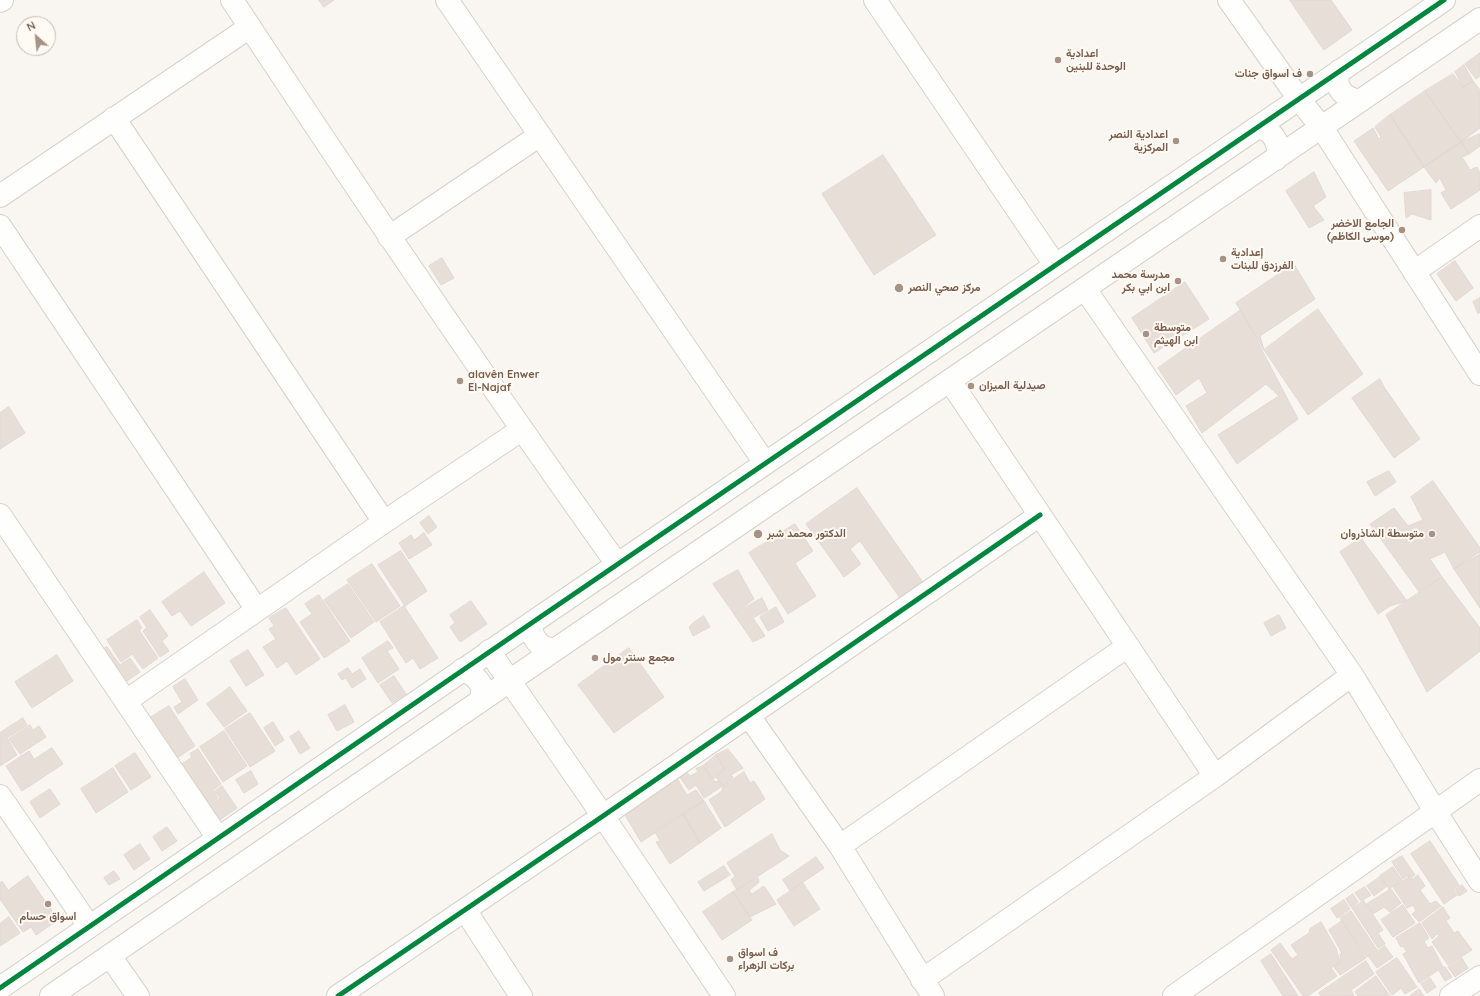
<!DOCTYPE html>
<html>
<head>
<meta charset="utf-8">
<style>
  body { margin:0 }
  #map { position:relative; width:1480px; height:996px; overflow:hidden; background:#f9f5f0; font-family:Quicksand,sans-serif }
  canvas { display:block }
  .north { position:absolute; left:16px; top:16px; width:40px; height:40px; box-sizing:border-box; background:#fffaf3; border:1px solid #cabbb1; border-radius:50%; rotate:333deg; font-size:11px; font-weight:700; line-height:16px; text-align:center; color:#7a5c4d }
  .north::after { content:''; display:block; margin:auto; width:14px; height:18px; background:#a69286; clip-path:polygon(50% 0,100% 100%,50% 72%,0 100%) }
</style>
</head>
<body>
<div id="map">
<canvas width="1480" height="996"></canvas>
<div class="north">N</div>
</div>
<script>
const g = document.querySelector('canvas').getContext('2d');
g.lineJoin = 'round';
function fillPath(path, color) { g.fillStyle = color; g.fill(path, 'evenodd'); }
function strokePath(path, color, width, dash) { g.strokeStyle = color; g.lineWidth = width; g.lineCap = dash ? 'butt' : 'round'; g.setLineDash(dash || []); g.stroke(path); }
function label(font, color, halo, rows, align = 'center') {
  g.font = font + ' Quicksand,Vazirmatn,sans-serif'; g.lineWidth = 4; g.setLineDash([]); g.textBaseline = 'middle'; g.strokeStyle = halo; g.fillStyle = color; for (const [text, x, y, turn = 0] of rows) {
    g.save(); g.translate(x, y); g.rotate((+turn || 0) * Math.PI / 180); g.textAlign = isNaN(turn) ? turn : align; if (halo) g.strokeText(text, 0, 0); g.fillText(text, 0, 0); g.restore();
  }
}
const building = new Path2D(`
  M319,0H334L324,7Z
  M1290,0H1331L1352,30L1324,50Z
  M1480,53V76L1476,79L1465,64Z
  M1464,65L1473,81L1463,87L1455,72Z
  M1453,74L1463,87L1473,81L1480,90V128L1461,142L1425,91Z
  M1425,91L1461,142L1424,167L1390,115Z
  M1390,115L1424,167L1388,191L1354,141L1373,128L1379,139L1381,137L1375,127Z
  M1480,134V146L1469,154L1461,142Z
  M1461,142L1469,154L1462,157L1470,170L1477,167L1480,173V190L1451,209L1441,193L1446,190L1440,178L1436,183L1424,167Z
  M883,155L936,235L874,275L822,194Z
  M1314,172L1326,197L1313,206L1324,220L1309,228L1286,191Z
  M1431,190V220L1412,214L1406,218L1404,193Z
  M442,258L454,278L441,285L429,266Z
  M1455,261L1473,288L1456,301L1437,274Z
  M1294,264L1315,299L1260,336L1264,350L1236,303Z
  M1185,282L1209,319L1154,353L1132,318Z
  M1480,298V312L1478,314L1473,302Z
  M1318,309L1363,374L1308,415L1264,350Z
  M1241,310L1298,419L1237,464L1218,435L1279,396L1266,384L1202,433L1186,406L1207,393L1199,378L1176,395L1158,368Z
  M1380,379L1384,387L1420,439L1394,458L1352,398Z
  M9,407L25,433L0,449V413Z
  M1389,471L1396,482L1375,496L1367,482Z
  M1433,481L1480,548V554L1454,569L1445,552L1430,559L1442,577L1420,593L1370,524L1394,508L1408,526L1423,520L1411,497Z
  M857,488L929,591L902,601L860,541L850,549L861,564L844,577L806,524Z
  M429,516L437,527L428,534L420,523Z
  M795,524L813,551L795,563L816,596L788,614L749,553Z
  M424,533L432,545L409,559L399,543L411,535L414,540Z
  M1361,538L1407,601L1390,606L1378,614L1340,552Z
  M401,551L427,591L405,606L378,565Z
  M1480,552V608L1454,569Z
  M372,564L400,606L376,622L347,580Z
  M738,570L754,599L734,614L713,584Z
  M204,572L225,603L191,626L180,611L172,616L162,602Z
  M1442,577L1480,628V651L1427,692L1386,615Z
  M348,584L374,622L351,638L324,600Z
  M319,595L350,641L324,658L300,622L312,614L305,604Z
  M762,598L768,610L753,618L765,636L753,642L734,614Z
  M471,601L487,624L460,642L450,627L455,623L450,615Z
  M404,606L438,658L420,669L413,658L406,663L380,622Z
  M776,607L784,622L768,631L760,617Z
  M286,608L320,659L296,675L287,661L277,668L263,647L276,639L269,629L274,626L269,618Z
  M150,610L168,636L162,641L169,651L160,657L143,631L147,628L140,617Z
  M1279,615L1286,628L1271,636L1264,623Z
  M704,616L710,627L693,636L689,627L694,622Z
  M137,620L142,628L139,630L158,658L143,669L132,654L121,662L107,640Z
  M388,641L393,648L387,651L399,669L378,683L362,658Z
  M107,647L120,665L130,658L140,672L121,685L99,652Z
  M629,648L664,697L614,733L578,685Z
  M248,650L264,675L246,686L230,661Z
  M57,655L73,681L32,708L15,682Z
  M348,668L352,674L360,669L366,679L352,688L346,678L342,680L338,674Z
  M394,676L406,694L392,703L380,685Z
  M185,679L198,700L178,714L174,707L182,702L173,687Z
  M230,687L247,711L224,727L207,704Z
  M345,705L354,722L337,731L328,715Z
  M169,706L195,746L171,762L145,721Z
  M250,713L275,751L250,767L225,729Z
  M23,718L27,725L7,738L17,755L0,766V733Z
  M273,722L284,740L275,746L264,728Z
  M30,725L33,730L39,726L46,737L20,754L9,739Z
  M224,731L247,766L223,782L200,747Z
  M299,731L310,748L300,754L290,737Z
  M52,748L63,764L22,791L6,766L29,751L34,759Z
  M198,749L221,784L213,790L218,798L203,809L176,768L192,757L190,754Z
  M728,749L743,768L731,775L733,777L723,786L716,777L725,769L716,755Z
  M135,753L151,777L131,790L115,766Z
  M716,755L725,769L713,779L703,766Z
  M703,766L715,782L719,781L723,786L704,798L696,785L689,790L679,776L685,770L690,776L698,772L696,769Z
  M113,768L128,792L96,813L81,789Z
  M251,771L258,784L244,793L236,780Z
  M744,772L750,783L754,781L765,799L725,827L709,800L722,791L723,786Z
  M676,777L687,795L696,790L704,801L641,842L625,815Z
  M222,786L237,808L214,824L204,810L220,798L215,791Z
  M50,789L60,804L40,818L30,802Z
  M704,801L721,828L700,843L683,814Z
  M683,814L700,843L670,864L656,842L660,841L655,832Z
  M167,827L177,841L162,851L153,837Z
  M772,834L780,850L789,856L737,890L731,880L735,876L727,863Z
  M1430,841L1459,885L1453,890L1457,895L1444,904L1411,854Z
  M140,844L150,859L134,870L124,855Z
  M1402,856L1415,875L1412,877L1407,876L1403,879L1392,862Z
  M816,857L824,868L790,891L783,880Z
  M724,866L730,875L704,891L698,882Z
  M1393,867L1402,880L1389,889L1380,876Z
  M114,871L120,879L109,885L104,878Z
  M1418,875L1425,886L1420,890L1430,904L1436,901L1441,906L1419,922L1412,914L1416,911L1413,905L1407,908L1393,887L1409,877L1413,879Z
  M28,876L58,920L36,935L31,927L23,932L0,899V883L2,881L8,890Z
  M1380,877L1387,886L1374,896L1367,886Z
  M758,878L759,882L749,891L752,894L764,886L776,904L750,917L733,892Z
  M803,883L820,909L794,926L777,900Z
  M1462,885L1467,891L1459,896L1455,890Z
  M1365,887L1371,895L1361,901L1355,893Z
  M1391,889L1401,903L1390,912L1384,907L1373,914L1367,904Z
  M733,892L752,920L722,940L703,912Z
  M1353,894L1358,902L1351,907L1346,899Z
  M1344,900L1350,909L1337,918L1331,909Z
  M1364,901L1383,930L1378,933L1385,944L1378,948L1352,908Z
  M1403,905L1415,923L1393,937L1381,920Z
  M1443,907L1450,918L1446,921L1454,933L1458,931L1472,950L1448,965L1432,942L1439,936L1437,934L1432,939L1422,923Z
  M1351,911L1377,950L1367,957L1340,918Z
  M9,917L20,933L0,946V924Z
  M1342,921L1366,958L1340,975L1334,967L1341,962L1340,954L1342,953L1329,930Z
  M1321,922L1336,948L1340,962L1331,968L1337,976L1308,996H1303L1271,950L1280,943L1292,959L1298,955L1291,945L1309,933L1310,929Z
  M1420,923L1429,938L1424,942L1428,948L1432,946L1443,967L1419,983L1403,954L1407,952L1403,946L1401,947L1396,938Z
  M1385,946L1393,957L1377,968L1369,957Z
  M1271,954L1298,996H1283L1261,961Z
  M1397,958L1417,987L1405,994L1401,988L1392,995L1376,972Z
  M1462,958L1468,968L1455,977L1448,967Z
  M1366,961L1374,974L1351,990L1354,996H1321L1319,993Z
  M1445,967L1452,977L1445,981L1439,971Z
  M1376,976L1390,996H1358L1355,992Z
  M1430,978L1436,987L1427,993L1421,984Z
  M1419,989L1424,996H1410Z`);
fillPath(building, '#e6ded7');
strokePath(building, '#e2d8d2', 1);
const minor = new Path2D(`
  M232,0C357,190 485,379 617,564
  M447,0L765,463
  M875,0L1055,265
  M1229,0L1299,99L1322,128L1480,374
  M0,1L2,0
  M114,118L384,522
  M0,196L250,27
  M0,226L257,610
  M389,237L540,135
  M1414,272L1480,226
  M1085,289L1352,675L1435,811L1480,881
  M950,381L1215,776
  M0,515L218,838
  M489,651L603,816L724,996
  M126,701L384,522L521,430
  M749,716L840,846L933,996
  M0,796L89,926
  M840,846L1128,646
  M465,910L521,996
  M110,956L138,996
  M922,980L1215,776L1352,675
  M338,996L603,816L1040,515
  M1174,996L1480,780
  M1451,996L1480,977`);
const tertiary = new Path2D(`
  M1339,71C1333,88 1344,98 1360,101
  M1256,128C1272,127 1282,145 1276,159
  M533,622C528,636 541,651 556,649
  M462,670C476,675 488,686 479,702
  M0,988L533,622L1444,0
  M51,996L556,649L1480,19`);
strokePath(minor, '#d7d1cb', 24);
strokePath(tertiary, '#d7d1cb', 24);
strokePath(minor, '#fefefd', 22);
strokePath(tertiary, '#fefefd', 22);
strokePath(new Path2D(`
  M0,988L533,622L1444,0
  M338,996L603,816L1040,515`), '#00873e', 5);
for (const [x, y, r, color] of [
  [1058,60,4,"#a69286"],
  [1310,74,4,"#a69286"],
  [1176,141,4,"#a69286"],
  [1402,230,4,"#a69286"],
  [1223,259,4,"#a69286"],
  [1178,281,4,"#a69286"],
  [899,288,5,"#a69286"],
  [1146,334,4,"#a69286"],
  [460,381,4,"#a69286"],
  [971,386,4,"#a69286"],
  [758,534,5,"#a69286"],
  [1432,534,4,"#a69286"],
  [595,658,4,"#a69286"],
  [48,904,4,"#a69286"],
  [730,959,4,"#a69286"]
]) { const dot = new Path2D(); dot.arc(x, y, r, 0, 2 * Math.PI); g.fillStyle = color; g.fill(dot); strokePath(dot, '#fffaf3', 1.5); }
label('bold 11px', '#7a5c4d', '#fffaf3', [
  ["اعدادية",1066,54],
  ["الوحدة للبنين",1066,67],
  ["ف اسواق جنات",1302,74,"right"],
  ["اعدادية النصر",1168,135,"right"],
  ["المركزية",1168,148,"right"],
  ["الجامع الاخضر",1394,224,"right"],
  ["(موسى الكاظم)",1394,237,"right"],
  ["إعدادية",1231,253],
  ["الفرزدق للبنات",1231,266],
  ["مدرسة محمد",1170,275,"right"],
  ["ابن ابي بكر",1170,288,"right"],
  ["مركز صحي النصر",908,288],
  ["متوسطة",1154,328],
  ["ابن الهيثم",1154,341],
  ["alavên Enwer",468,375],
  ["El-Najaf",468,388],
  ["صيدلية الميزان",979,386],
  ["الدكتور محمد شبر",767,534],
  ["متوسطة الشاذروان",1424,534,"right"],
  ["مجمع سنتر مول",603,658],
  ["اسواق حسام",48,917,"center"],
  ["ف اسواق",738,953],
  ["بركات الزهراء",738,966]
], 'left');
</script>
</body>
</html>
